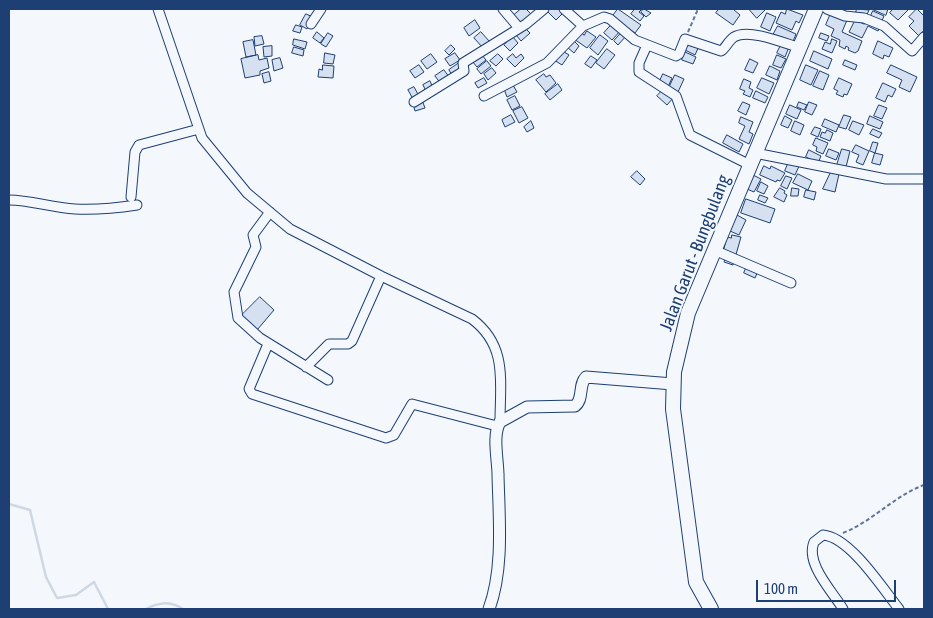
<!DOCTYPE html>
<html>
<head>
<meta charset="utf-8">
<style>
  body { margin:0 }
  #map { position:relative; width:933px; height:618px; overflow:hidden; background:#f4f7fb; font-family:"Asap Condensed",sans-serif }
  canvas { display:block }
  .frame { position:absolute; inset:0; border:10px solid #1d3f73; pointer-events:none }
  .scale { position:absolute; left:756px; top:580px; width:140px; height:22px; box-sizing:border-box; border:2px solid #1d3f73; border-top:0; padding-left:6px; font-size:15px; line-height:18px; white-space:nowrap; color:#1d3f73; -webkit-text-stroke:4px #f4f7fb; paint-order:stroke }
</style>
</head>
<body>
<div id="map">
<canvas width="933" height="618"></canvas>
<div class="frame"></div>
<div class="scale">100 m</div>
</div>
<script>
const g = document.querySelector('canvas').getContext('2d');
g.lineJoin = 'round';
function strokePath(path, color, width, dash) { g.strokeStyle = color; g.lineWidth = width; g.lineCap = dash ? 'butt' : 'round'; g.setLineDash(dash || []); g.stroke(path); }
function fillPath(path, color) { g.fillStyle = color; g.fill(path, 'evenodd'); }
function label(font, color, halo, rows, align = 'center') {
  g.font = font + ' "Asap Condensed",sans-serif'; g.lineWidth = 4; g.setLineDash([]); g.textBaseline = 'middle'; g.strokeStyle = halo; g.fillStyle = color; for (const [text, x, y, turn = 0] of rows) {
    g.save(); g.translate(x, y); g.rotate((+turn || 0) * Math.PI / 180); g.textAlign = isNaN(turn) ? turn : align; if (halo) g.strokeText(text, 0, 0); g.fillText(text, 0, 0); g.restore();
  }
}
strokePath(new Path2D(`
  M9,504L30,510L46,577L57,598L76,595L94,582L108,609
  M146,609C159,602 170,601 183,609`), '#cfd7e4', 2.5);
const building = new Path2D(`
  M521,9H526L532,15L522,24L514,15Z
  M549,9H559L563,13L556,20L547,11Z
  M618,9L641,25L635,33L612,17Z
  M635,9H642L639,12L644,16L640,21L631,14Z
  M644,9L651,13L646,17L641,12Z
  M719,9H733L740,15L733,25L716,13Z
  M749,9H766L757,18Z
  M787,9L803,15L799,23L796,21L792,30L776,23L781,12L785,14Z
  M857,9L869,10L866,17L856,12Z
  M872,9H888L886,15Z
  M893,9H909L898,20L890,13Z
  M917,9L924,16V30L919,36L909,26L914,21L909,17Z
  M873,11L884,16L881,23L870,18Z
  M767,13L776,17L770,31L761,27Z
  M831,13L847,20L842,32L862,41L858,51L855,53L848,50L849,48L846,46L845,49L839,46L840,40L831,36L834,29L826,25Z
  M306,14L313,17L307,29L300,25Z
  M866,19L880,26L878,31L868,26L862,38L849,32L855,20L864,24Z
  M475,20L480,28L469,36L464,28Z
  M613,23L621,30L612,40L604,33Z
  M296,25L302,27L300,33L293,31Z
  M778,26L796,34L792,44L773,35Z
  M524,27L530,33L521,41L516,35Z
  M587,31L596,37L587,48L574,39L580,32L584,35Z
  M317,32L324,38L320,43L313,38Z
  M481,32L490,42L483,48L474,38Z
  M622,32L626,36L618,45L614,41Z
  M328,33L333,36L326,47L321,44Z
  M821,33L829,36L827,41L819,38Z
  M600,35L608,41L598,55L590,48Z
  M262,36L264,44L255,46L254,37Z
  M513,37L518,43L510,51L504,45Z
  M294,39L307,42L305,49L293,45Z
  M832,39L837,41L832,53L822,49L825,42L830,44Z
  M253,40L256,55L246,57L243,42Z
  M573,40L579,46L574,53L567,47Z
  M689,41L699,46L695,55L685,50Z
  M878,41L893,48L889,57L884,55L883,59L873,54Z
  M782,43L789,47L785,57L777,53Z
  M451,45L455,49L449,55L445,51Z
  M272,46V56L264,57L263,47Z
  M294,47L304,50L303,56L292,53Z
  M607,49L615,55L604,69L596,63Z
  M561,50L569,55L562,65L554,60Z
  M814,51L832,59L828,69L810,61Z
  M685,52L696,57L693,64L682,60Z
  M325,53L335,55L333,64L324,63Z
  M455,53L460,60L450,66L445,59Z
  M431,54L437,62L427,69L421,61Z
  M481,54L486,60L477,67L472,61Z
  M498,54L503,59L496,66L490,61Z
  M513,54L516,58L521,54L524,58L515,67L507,59Z
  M258,55L259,60L267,58L269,68L260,71V75L245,78L241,59Z
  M777,55L786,59L781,68L773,65Z
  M591,56L597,60L591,68L585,64Z
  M280,58L283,68L274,71L272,60Z
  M750,59L758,63L753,73L745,70Z
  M845,60L857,65L855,70L843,65Z
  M487,61L491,66L481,74L477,69Z
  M459,63L463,70L453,77L449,70Z
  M323,65L334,66L333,78L318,77L319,69L322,70Z
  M419,65L424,72L415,78L410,71Z
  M806,65L818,70L811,85L800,80Z
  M891,65L917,77L910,92L899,87L902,80L887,73Z
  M770,66L780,71L777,80L766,75Z
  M492,68L496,73L488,80L484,74Z
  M444,70L450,78L441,84L435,76Z
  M820,71L829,75L823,90L813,86Z
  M269,72L271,81L264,83L262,74Z
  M544,74L546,77L550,75L556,83L546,92L536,80Z
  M663,74L672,78L668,87L659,83Z
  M675,75L684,79L678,92L669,88Z
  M484,78L487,83L478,88L475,83Z
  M762,78L774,83L769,94L757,88Z
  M839,78L852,84L847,95L844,94L843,97L836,94L838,91L834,89Z
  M744,79L751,82L749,88L753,90L750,97L743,94L745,91L740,89Z
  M430,81L433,88L426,91L423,85Z
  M883,83L896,89L892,97L888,95L885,102L876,98Z
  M558,84L562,90L550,100L545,94Z
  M513,85L517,92L507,97L504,89Z
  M414,87L419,96L413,99L408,90Z
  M664,89L673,98L667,105L657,96Z
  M756,91L768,97L765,103L753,98Z
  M515,96L520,106L512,110L507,100Z
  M422,100L425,108L415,111L413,104Z
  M743,102L750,105L746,115L738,111Z
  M799,102L807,105L804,110L797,107Z
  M809,102L817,105L812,115L805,112Z
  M790,105L801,110L797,119L786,114Z
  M879,105L887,108L882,119L874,116Z
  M522,107L528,118L519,123L513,111Z
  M511,115L515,122L505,127L502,120Z
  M844,115L851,117L846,129L839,127Z
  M785,116L792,120L788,128L781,125Z
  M870,116L883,122L880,129L867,124Z
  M741,117L753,122L749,132L753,134L749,144L739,139L745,126L739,123Z
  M825,119L839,125L836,132L822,126Z
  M531,121L534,128L527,132L524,127Z
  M795,121L804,125L800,135L791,131Z
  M853,121L864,125L859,135L849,130Z
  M815,127L821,129L818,137L811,134Z
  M873,129L882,133L879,138L870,134Z
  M827,130L833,133L830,141L820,137L822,132L825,133Z
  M727,135L743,144L739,152L723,143Z
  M816,138L828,143L823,154L816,151L817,147L813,145Z
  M873,142L878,143L875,153L870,151Z
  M856,145L869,151L863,165L856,162L859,155L852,152Z
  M829,149L839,153L836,160L826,156Z
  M842,149L850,151L846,167L837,165Z
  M809,150L821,156L818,163L806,157Z
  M875,153L883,155L880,165L872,163Z
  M790,159L800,164L795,175L785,171Z
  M764,166L770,169L771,166L785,173L780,181L777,180L776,182L760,175Z
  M637,171L645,179L640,185L631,177Z
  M831,172L839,174L835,192L823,189Z
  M798,174L812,181L808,190L793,183Z
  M753,175L761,179L754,192L747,189Z
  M786,176L792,178L787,189L781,186Z
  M761,182L768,186L764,194L757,191Z
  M780,188L785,191L784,193L787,195L784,202L774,197Z
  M792,188L799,189L798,196H791Z
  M806,190L816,192L814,200L804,197Z
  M760,195L768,198L765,203L758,200Z
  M746,199L775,209L770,223L741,213Z
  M737,215L746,220L739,235L730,231Z
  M732,235L741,237L733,265L724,262L727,253L723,252L727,237L731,238Z
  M747,266L758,271L755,278L744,273Z
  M260,297L274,310L257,330L242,315Z`);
fillPath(building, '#d5e0f0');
strokePath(building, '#1d3f73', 1);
const street = new Path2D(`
  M158,9L202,138L247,193L290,229L381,276L472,319C508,346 500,382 500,422
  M503,9L519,28
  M564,9L583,26L604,17L610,19L635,40L676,56L679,54L685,39L721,51C726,48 728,41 734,37C749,28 784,43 800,48
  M827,9L845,16L864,18L884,26L912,51L924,37
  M311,24L321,9
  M647,45L639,63V72L676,96L690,135L750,165
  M484,96L547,63L583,26
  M414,102L464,71L463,63L526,24L544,9
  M755,153L886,179H924
  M131,197L135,152L139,145L199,129
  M9,200C31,200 52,208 75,209C95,210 117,208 137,205
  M270,212L253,235L256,247L234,292L238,318L260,338L328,380
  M714,250L791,283
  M268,344L249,389L252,394L386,438L394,435L412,404L497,426
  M306,367L329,344H348L352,341L381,276
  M843,609C833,592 805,564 814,542L823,535C850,537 883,589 899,609`);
const secondary = new Path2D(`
  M489,609C504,568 499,518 498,475C498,460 492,435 500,422L527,407L575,406C584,399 578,385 586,377L673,384`);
const primary = new Path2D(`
  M711,609L696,582L673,409L674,372L688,313L816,9`);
strokePath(street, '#1d3f73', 11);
strokePath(secondary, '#1d3f73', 13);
strokePath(primary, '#1d3f73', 16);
strokePath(new Path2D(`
  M688,32L698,9
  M843,533C873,521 894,496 924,485`), '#5e769c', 2, [4, 2.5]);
strokePath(street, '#f4f7fb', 9);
strokePath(secondary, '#f4f7fb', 11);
strokePath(primary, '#f4f7fb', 14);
label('18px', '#1d3f73', '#f4f7fb', [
  ["Jalan Garut - Bungbulang",695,253,-69]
]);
</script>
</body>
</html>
